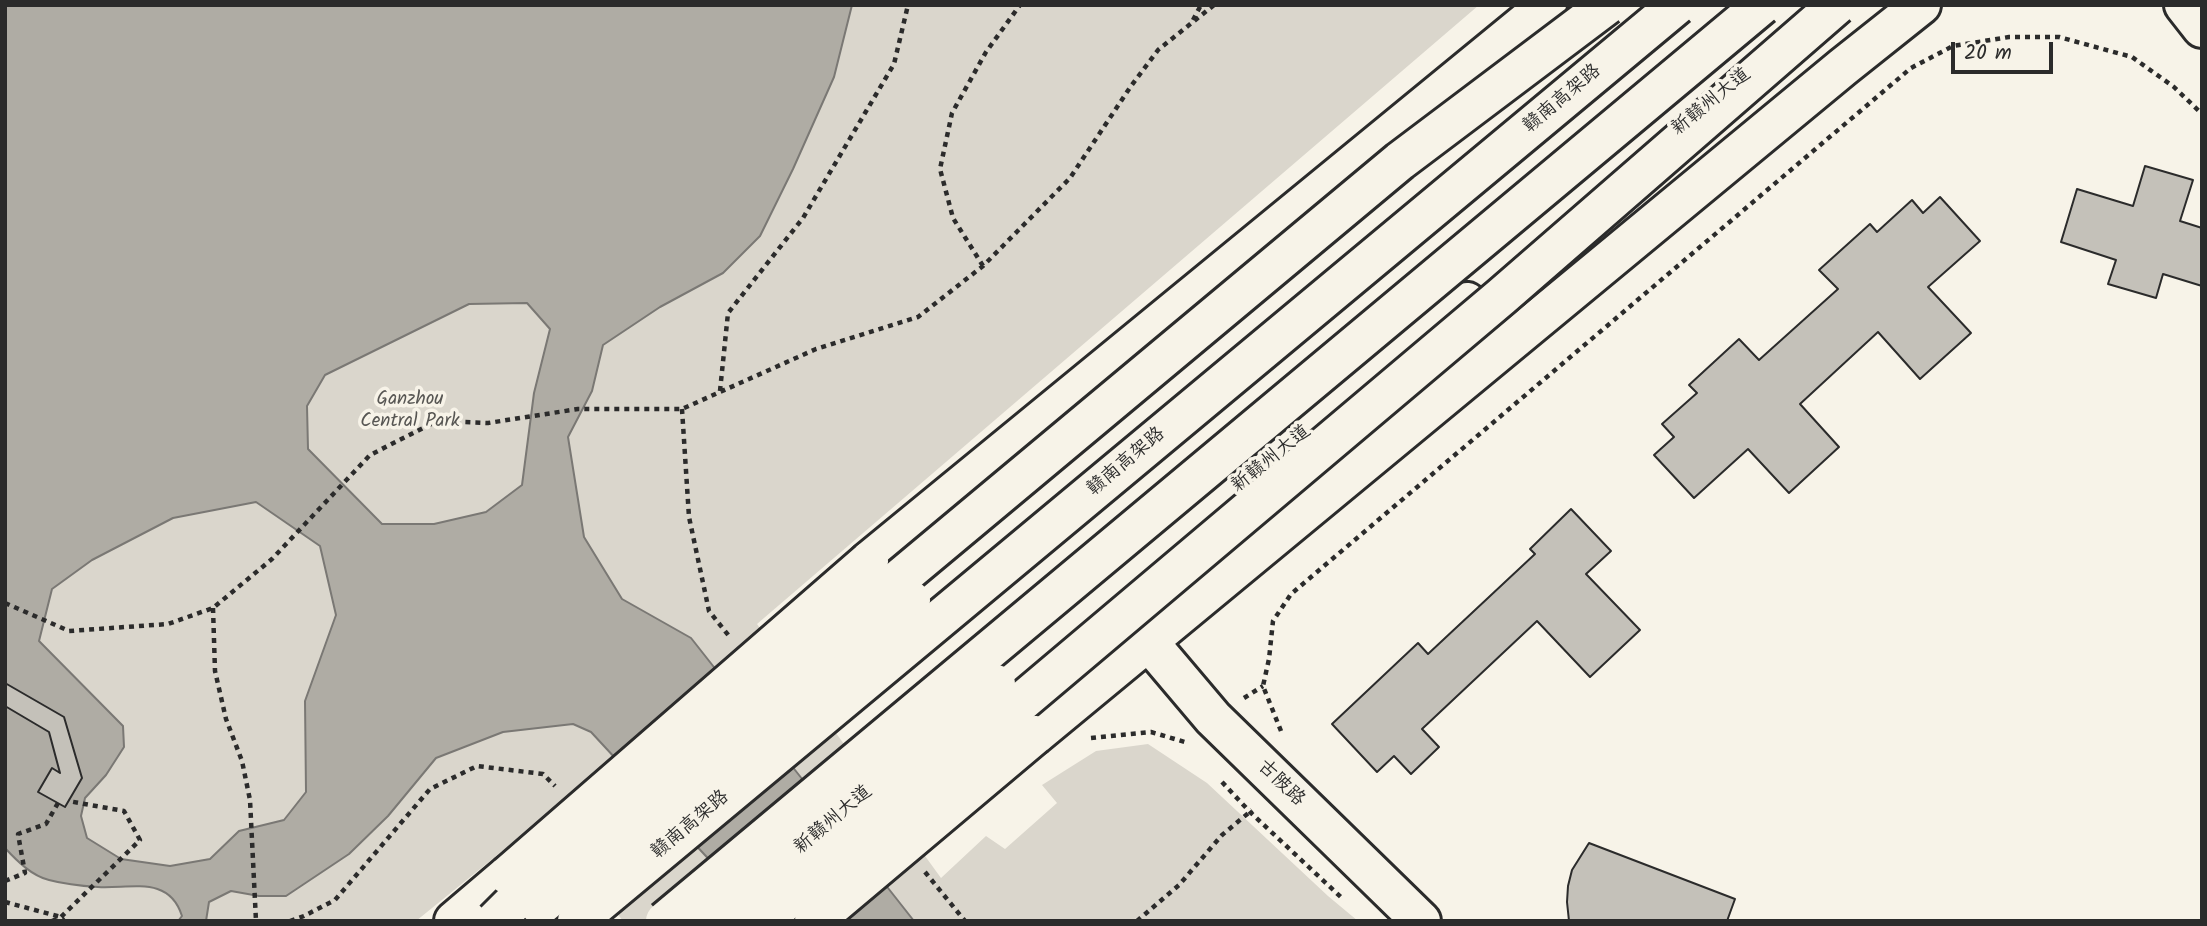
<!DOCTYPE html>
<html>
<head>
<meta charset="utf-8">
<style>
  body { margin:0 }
  #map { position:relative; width:2207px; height:926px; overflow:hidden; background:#f7f3e8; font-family:Kalam,sans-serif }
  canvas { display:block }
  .frame { position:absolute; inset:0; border:7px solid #2b2b2b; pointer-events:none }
  .scale { position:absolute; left:1951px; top:42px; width:102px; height:32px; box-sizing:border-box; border:4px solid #2b2b2b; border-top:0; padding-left:9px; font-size:21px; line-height:24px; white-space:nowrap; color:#2b2b2b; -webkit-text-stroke:5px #f7f3e8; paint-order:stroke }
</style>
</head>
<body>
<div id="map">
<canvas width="2207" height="926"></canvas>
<div class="frame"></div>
<div class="scale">20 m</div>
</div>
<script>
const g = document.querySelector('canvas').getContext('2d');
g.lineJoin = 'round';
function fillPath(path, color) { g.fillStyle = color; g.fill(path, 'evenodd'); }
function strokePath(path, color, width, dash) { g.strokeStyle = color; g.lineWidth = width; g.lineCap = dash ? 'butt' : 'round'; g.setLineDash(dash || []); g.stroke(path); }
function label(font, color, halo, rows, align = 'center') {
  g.font = font + ' Kalam,"LXGW WenKai TC",sans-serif'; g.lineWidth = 7; g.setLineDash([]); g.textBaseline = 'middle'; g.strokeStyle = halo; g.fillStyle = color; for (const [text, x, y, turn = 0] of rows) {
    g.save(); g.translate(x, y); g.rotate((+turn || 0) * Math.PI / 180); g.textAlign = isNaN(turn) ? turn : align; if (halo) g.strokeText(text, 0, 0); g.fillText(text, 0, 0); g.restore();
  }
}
fillPath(new Path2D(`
  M5,5H1479L757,624L941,878L986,836L1005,849L1057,803L1042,785L1096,751L1148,744L1207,783L1328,896L1358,921H623L543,818L416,921H5Z`), '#dad6cc');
const water = new Path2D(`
  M5,5H852L834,77L793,169L760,236L723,273L660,307L603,345L592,391L568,437L584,537L622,599L691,638L914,921H766L591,732L573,724L503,732L436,758L388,816L349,854L286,896H259L231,891L209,902L206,921H178L182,916C169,875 131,889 98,887C82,886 64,884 49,880C32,876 17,861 5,848ZM527,303L550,329L534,393L522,485L486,512L434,524H382L308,449L307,406L325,375L469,304ZM256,502L320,546L336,615L305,701L306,792L284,820L239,831L210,859L170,866L121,859L87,838L81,816L85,798L106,775L124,747L123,726L39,641L52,589L92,560L173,518Z`);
fillPath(water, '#afaca4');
strokePath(water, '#7a7874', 2);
const building = new Path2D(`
  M2145,166L2193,180L2180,221L2202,228V286L2163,274L2156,298L2108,284L2116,260L2061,242L2077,189L2133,206Z
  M1940,197L1980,241L1928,287L1971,333L1920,379L1878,332L1800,404L1839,447L1789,493L1748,449L1694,498L1654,455L1674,437L1662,424L1697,393L1689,385L1739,339L1759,360L1838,289L1819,270L1870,224L1877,232L1912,200L1923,213Z
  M1571,509L1611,551L1586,574L1640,630L1590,677L1537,621L1422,729L1439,747L1411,774L1394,756L1377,772L1332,724L1418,643L1428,654L1535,554L1530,549Z
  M5,683L64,717L82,778L65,807L38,792L52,768L60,773L49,732L5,706Z
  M1589,843L1735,899L1727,921H1569L1567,902L1568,886L1572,870Z`);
fillPath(building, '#c4c1b9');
strokePath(building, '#2b2b2b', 2);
const tertiary = new Path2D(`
  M2184,5L2202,28
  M869,561L1547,5
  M1147,640L1213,718L1421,921
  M1035,735L1843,67L1921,5
  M454,921L508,875`);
const primary = new Path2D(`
  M911,600L1626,5
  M996,684L1467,302`);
strokePath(tertiary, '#2b2b2b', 44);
strokePath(primary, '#2b2b2b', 44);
strokePath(new Path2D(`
  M1193,20L1201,5
  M983,266L953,218L940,169L952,113L986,52L1020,5
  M720,391L728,313L803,218L894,64L908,5
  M682,409L689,517L709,611L729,636
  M5,603L69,631L168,624L213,608L272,559L370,455L437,421L488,423L578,409H682L816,349L918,317L983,266L1070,178L1131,86L1158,50L1214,5
  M213,608L215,671L226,719L242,761L250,800L256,921
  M1244,698L1263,686
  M1281,731L1263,686L1269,659L1273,621L1291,594L1911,68L1953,46L2009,37H2059L2132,57L2174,87L2202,114
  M1091,738L1151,732L1185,742
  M1222,782L1250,812L1344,900
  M925,872L965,921
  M5,881L25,873L18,834L46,824L58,803
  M5,902L61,917L64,921
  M52,921L61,917L140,840L124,811L68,801
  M290,921L304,916L335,900L430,789L477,766L543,774L555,786
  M1137,921L1179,885L1222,835L1252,810`), '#2b2b2b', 4.5, [5, 5]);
strokePath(tertiary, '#f7f3e8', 38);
strokePath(primary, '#f7f3e8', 38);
const tertiaryBridge = new Path2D(`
  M508,875L869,561
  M814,921L1035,735`);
const primaryBridge = new Path2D(`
  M540,906L911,600
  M715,921L996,684`);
const trunkBridge = new Path2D(`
  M495,921L525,891L1400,161L1607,5
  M577,921L1677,5
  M665,921L1762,5
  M762,921L1501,297L1837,5`);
strokePath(tertiaryBridge, '#2b2b2b', 44, []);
strokePath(primaryBridge, '#2b2b2b', 44, []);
strokePath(trunkBridge, '#2b2b2b', 44, []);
strokePath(tertiaryBridge, '#f7f3e8', 38);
strokePath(primaryBridge, '#f7f3e8', 38);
strokePath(trunkBridge, '#f7f3e8', 38);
label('19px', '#2b2b2b', '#f7f3e8', [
  ["赣南高架路",1563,100,-40],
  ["新赣州大道",1712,103,-39],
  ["新赣州大道",1272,460,-39],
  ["赣南高架路",1127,463,-40],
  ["古陂路",1280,784,44],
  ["新赣州大道",834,821,-40],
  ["赣南高架路",691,826,-40]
]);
label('19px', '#575653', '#f7f3e8', [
  ["Ganzhou",410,401],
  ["Central Park",410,423]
]);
</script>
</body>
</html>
